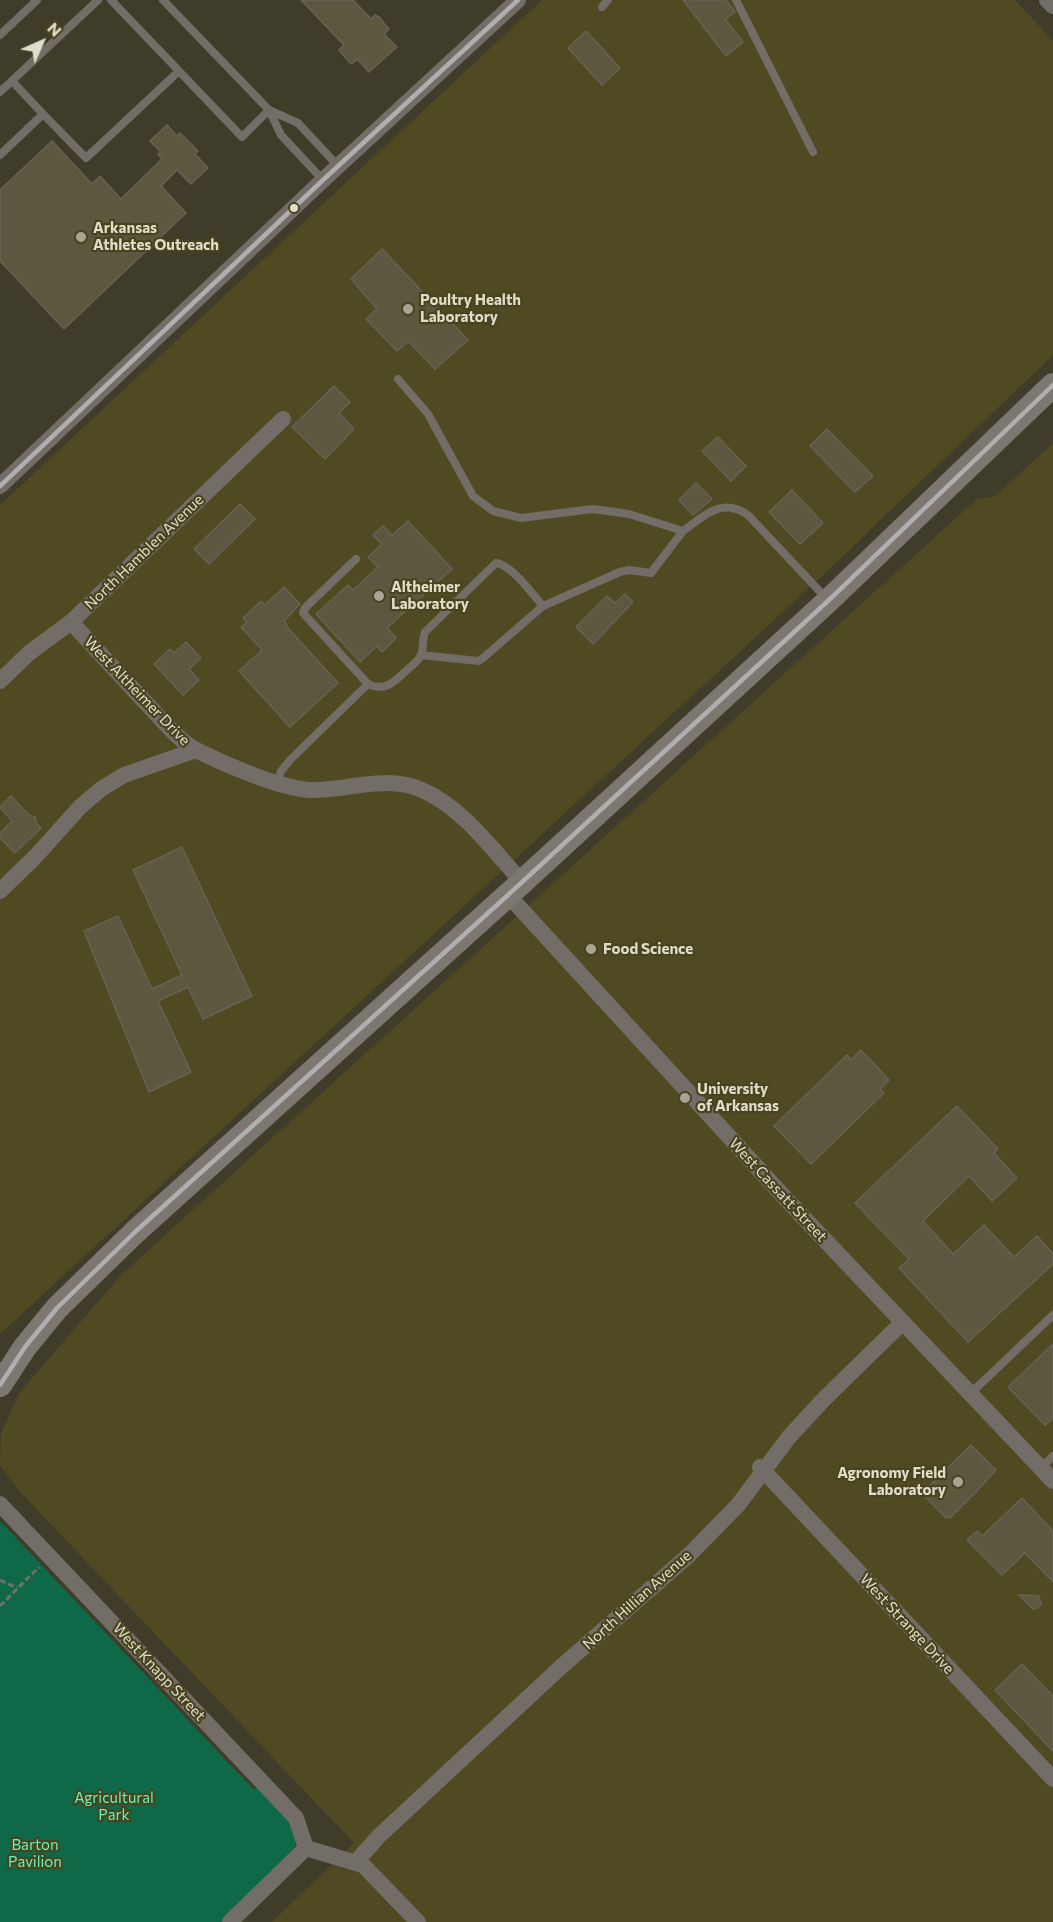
<!DOCTYPE html>
<html>
<head>
<meta charset="utf-8">
<style>
  body { margin:0 }
  #map { position:relative; width:1053px; height:1922px; overflow:hidden; background:#3f3d29; font-family:Commissioner,sans-serif }
  canvas { display:block }
  .north { position:absolute; left:12px; top:12px; width:60px; height:60px; -webkit-text-stroke:4px #484420; paint-order:stroke; rotate:45deg; font-size:16px; font-weight:700; line-height:24px; text-align:center; color:#e0deca }
  .north::after { content:''; display:block; margin:auto; width:21px; height:27px; background:#e0deca; clip-path:polygon(50% 0,100% 100%,50% 72%,0 100%) }
</style>
</head>
<body>
<div id="map">
<canvas width="1053" height="1922"></canvas>
<div class="north">N</div>
</div>
<script>
const g = document.querySelector('canvas').getContext('2d');
g.lineJoin = 'round';
function fillPath(path, color) { g.fillStyle = color; g.fill(path, 'evenodd'); }
function strokePath(path, color, width, dash) { g.strokeStyle = color; g.lineWidth = width; g.lineCap = dash ? 'butt' : 'round'; g.setLineDash(dash || []); g.stroke(path); }
function label(font, color, halo, rows, align = 'center') {
  g.font = font + ' Commissioner,sans-serif'; g.lineWidth = 4.5; g.setLineDash([]); g.textBaseline = 'middle'; g.strokeStyle = halo; g.fillStyle = color; for (const [text, x, y, turn = 0] of rows) {
    g.save(); g.translate(x, y); g.rotate((+turn || 0) * Math.PI / 180); g.textAlign = isNaN(turn) ? turn : align; if (halo) g.strokeText(text, 0, 0); g.fillText(text, 0, 0); g.restore();
  }
}
fillPath(new Path2D(`
  M542,0H1015L1053,41V355L822,576L0,1334V505Z
  M1053,443V1922H272L354,1843L21,1493L0,1465L1,1433L20,1392L121,1275L977,499L994,497Z`), '#4f4a21');
fillPath(new Path2D(`
  M0,1521L254,1790L259,1786L286,1816L295,1834L296,1843L290,1858L226,1922H0Z`), '#0f6948');
const building = new Path2D(`
  M301,0H353L371,19L375,15L379,17L389,29L384,34L397,47L369,72L357,59L352,64L349,62L339,50L344,45Z
  M683,0H726L735,12L725,19L743,42L726,56Z
  M586,31L620,68L602,85L568,48Z
  M167,125L177,136L180,133L198,151L195,154L208,168L191,184L177,170L161,186L186,213L64,329L0,261V190L52,141L92,184L100,176L121,199L162,159L158,154L161,152L150,141Z
  M382,249L468,340L435,369L408,341L397,351L366,319L377,309L351,279Z
  M334,386L350,402L339,413L354,429L325,459L292,427Z
  M827,429L873,476L855,492L810,446Z
  M718,437L746,466L731,481L702,451Z
  M696,483L712,499L693,515L679,500Z
  M792,490L823,523L800,544L769,512Z
  M240,504L255,519L209,564L194,549Z
  M408,521L452,569L387,628L396,638L382,652L377,646L360,662L316,614L348,585L353,590L378,567L368,557L382,544L373,535L383,526L392,535Z
  M284,587L300,604L284,621L287,625L286,626L338,683L290,727L239,671L262,650L241,627L247,622L243,618L261,601L265,605Z
  M625,594L633,602L593,644L576,627L607,596L615,603Z
  M186,642L201,658L189,669L199,680L183,695L154,664L170,649L174,653Z
  M11,796L29,815L35,817L37,824L41,828L15,853L0,838V833L12,821L0,807Z
  M182,847L252,996L203,1019L188,987L158,1001L191,1072L149,1092L84,931L118,916L152,989L182,975L133,870Z
  M861,1050L889,1080L880,1089L884,1093L811,1164L774,1126L847,1055L851,1060Z
  M957,1106L998,1149L994,1153L1017,1178L992,1201L969,1176L923,1221L953,1254L984,1225L1014,1257L1037,1236L1053,1254V1264L968,1342L899,1268L909,1259L855,1203Z
  M1053,1344V1418L1045,1425L1008,1387Z
  M971,1445L996,1470L976,1492L950,1518L948,1516L946,1518L922,1493Z
  M1022,1498L1053,1531V1582L1025,1553L1002,1575L967,1540L977,1531L982,1536Z
  M1019,1595L1039,1596L1041,1604L1037,1608L1033,1609Z
  M1022,1664L1053,1696V1751L995,1690Z`);
fillPath(building, '#5d573f');
strokePath(building, '#676253', 1.5);
strokePath(new Path2D(`
  M0,1580L17,1588
  M0,1606L39,1567`), '#736f67', 3, [6, 3]);
strokePath(new Path2D(`
  M163,0L269,110L281,135L323,180
  M736,0L813,152
  M602,7L608,0
  M0,35L37,0
  M179,71L242,137L269,110
  M0,92L98,0
  M269,110L298,123L338,166
  M43,114L86,158L179,71L111,0
  M0,155L43,114L12,81
  M398,379L428,414L473,496L493,511L521,518L593,509L629,514L683,531C705,515 722,497 748,515L826,598
  M356,559L305,608L303,613L368,684C386,693 396,680 408,669C413,665 419,660 421,655C424,648 422,639 425,632L496,563C512,565 532,594 543,606
  M421,655L478,661L483,658L543,606L620,572L629,570L651,573L683,531
  M277,783L281,771L290,760L368,684
  M970,1394L1053,1315
  M1041,1468L1053,1456`), '#736d68', 8);
strokePath(new Path2D(`
  M1047,0L1053,6
  M0,486L323,180L518,0
  M71,622C95,648 120,675 145,702C161,718 178,741 198,751C226,765 279,788 310,790C347,791 386,774 422,790C463,808 492,849 522,882
  M0,681L29,653L71,622L283,419
  M0,891L36,856L80,807L101,789L124,775L196,750
  M508,895L787,1200L1053,1481
  M760,1467L1053,1779
  M0,1504L296,1818L306,1848
  M306,1848L363,1865L418,1922
  M355,1863L379,1836L562,1666L689,1555L738,1505L789,1437L824,1399L903,1322
  M230,1922L306,1848`), '#736d68', 16);
strokePath(new Path2D(`
  M0,1385L25,1347L57,1308L135,1232L508,895L829,600L1053,385`), '#7d7771', 24);
strokePath(new Path2D(`
  M0,486L323,180L518,0
  M0,1385L25,1347L57,1308L135,1232L508,895L829,600L1053,385`), '#afafaf', 4.5);
for (const [x, y, r, color] of [
  [294,208,5,"#e0deca"],
  [81,237,6,"#a8a692"],
  [408,309,6,"#a8a692"],
  [379,596,6,"#a8a692"],
  [591,949,6,"#a8a692"],
  [685,1098,6,"#a8a692"],
  [958,1482,6,"#a8a692"]
]) { const dot = new Path2D(); dot.arc(x, y, r, 0, 2 * Math.PI); g.fillStyle = color; g.fill(dot); strokePath(dot, '#484420', 2); }
label('bold 15px', '#e0deca', '#484420', [
  ["Arkansas",93,228],
  ["Athletes Outreach",93,245],
  ["Poultry Health",420,300],
  ["Laboratory",420,317],
  ["Altheimer",391,587],
  ["Laboratory",391,604],
  ["Food Science",603,949],
  ["University",697,1089],
  ["of Arkansas",697,1106],
  ["Agronomy Field",946,1473,"right"],
  ["Laboratory",946,1490,"right"]
], 'left');
label('15px', '#e0deca', '#484420', [
  ["North Hamblen Avenue",144,552,-44],
  ["West Altheimer Drive",137,691,46],
  ["West Cassatt Street",778,1190,47],
  ["North Hillian Avenue",637,1600,-42],
  ["West Strange Drive",907,1624,47],
  ["West Knapp Street",159,1672,47]
]);
label('15px', '#67f3b7', '#484420', [
  ["Agricultural",114,1798],
  ["Park",114,1815],
  ["Barton",35,1845],
  ["Pavilion",35,1862]
]);
</script>
</body>
</html>
